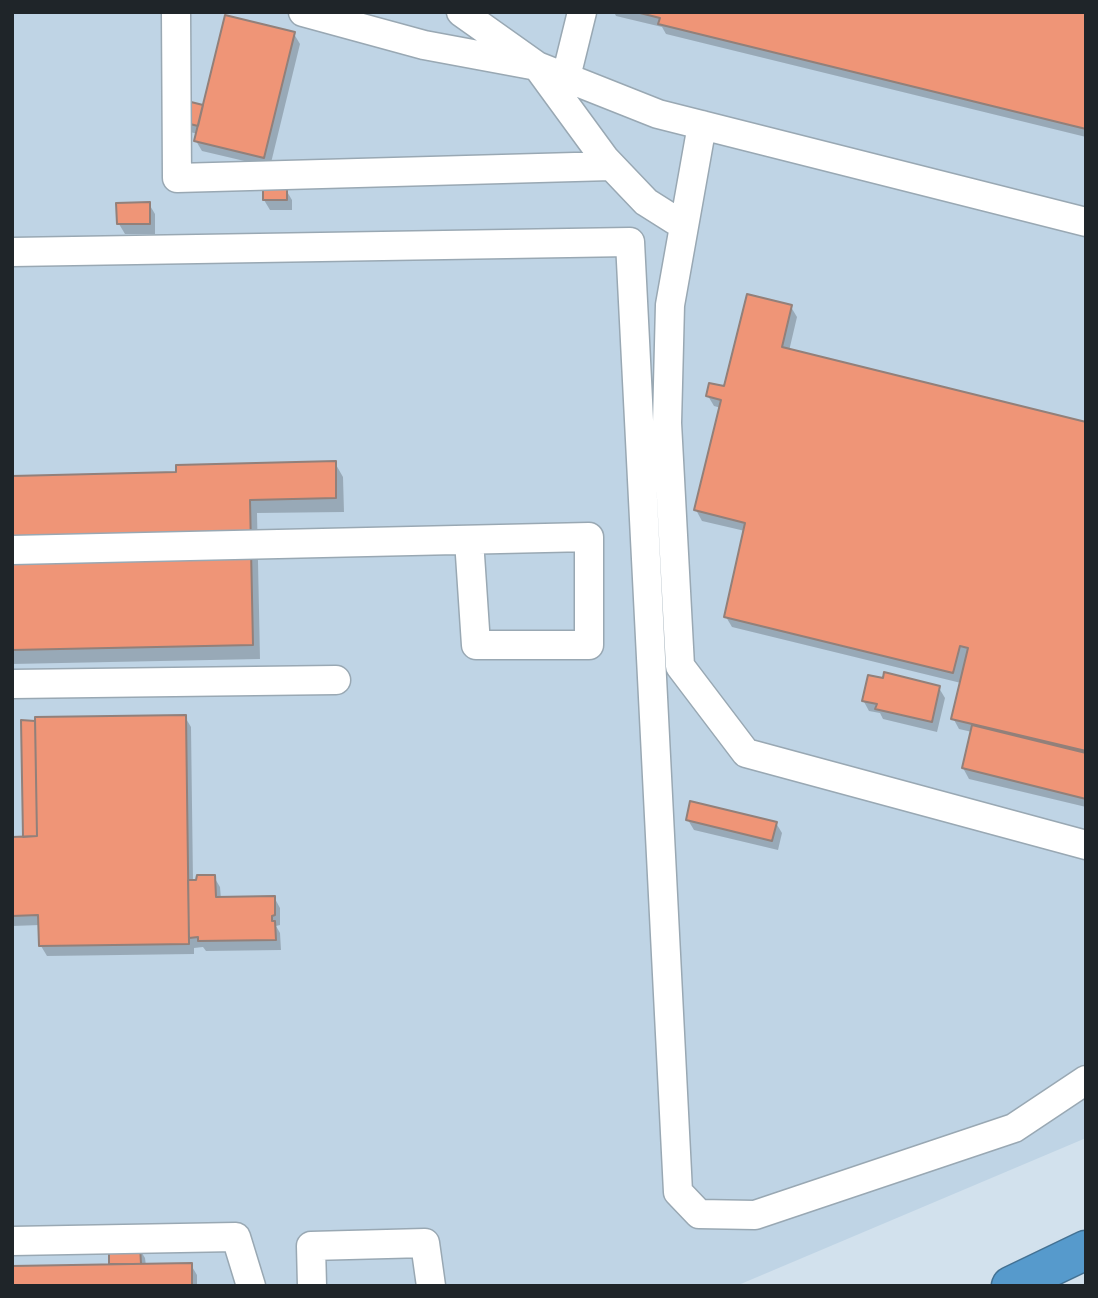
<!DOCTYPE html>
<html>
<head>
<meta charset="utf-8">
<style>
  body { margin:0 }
  #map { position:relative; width:1098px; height:1298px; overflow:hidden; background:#d2e1ed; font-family:"Varela Round",sans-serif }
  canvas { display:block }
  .frame { position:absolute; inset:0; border:14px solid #1f2529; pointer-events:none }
</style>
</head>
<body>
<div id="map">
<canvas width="1098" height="1298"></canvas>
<div class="frame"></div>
</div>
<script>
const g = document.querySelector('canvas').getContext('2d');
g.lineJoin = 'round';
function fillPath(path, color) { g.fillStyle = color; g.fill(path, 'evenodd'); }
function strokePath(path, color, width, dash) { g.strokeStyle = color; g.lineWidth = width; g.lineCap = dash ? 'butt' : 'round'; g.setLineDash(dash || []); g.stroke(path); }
fillPath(new Path2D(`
  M12,12H1086V1138L736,1286H12Z`), '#bfd4e5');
fillPath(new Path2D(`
  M614,12H1086V137L666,34L662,27L616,16Z
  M294,34L300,44L270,167L202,151L196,141L198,134L190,132L184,122Z
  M286,190L292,200V210H270L264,200Z
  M149,204L155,214V234H125L119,224Z
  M791,307L797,317L789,351L1086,423V807L969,779L963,768L972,732L959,729L953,718L961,683L732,627L726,617L745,531L702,521L696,510L721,408L714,406L708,396L726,389Z
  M335,463L343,477L344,512L257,513L260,659L12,664V477L178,474Z
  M939,688L945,698L937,732L883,719L880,713L869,711L863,700Z
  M185,717L191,727L193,882L214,877L220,887L221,899L274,897L280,908V925L276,926L280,933L281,950L206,951L203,947L194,948V954L47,956L41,946L40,925L12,926V839H25L23,722Z
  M688,820L776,823L782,833L778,850L694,830Z
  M111,1248H139L145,1258L146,1266L191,1265L197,1275V1286H12L111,1266Z`), '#0003');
const building = new Path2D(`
  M636,12H1086V129L658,24L660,18Z
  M225,15L295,32L264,158L194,141Z
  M187,101L203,105L198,126L182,122Z
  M287,188V200H263V189Z
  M150,202V224H117L116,203Z
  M747,294L792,305L782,347L1086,422V751L951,719L968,648L960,646L953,673L724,617L745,523L694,510L721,400L706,396L709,383L724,386Z
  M336,461V498L250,500L253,645L12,650V476L176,472V465Z
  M884,672L940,686L932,722L875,709L877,704L862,701L868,675L883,678Z
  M186,715L189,944L39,946L38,915L12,916V837L37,836L35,717Z
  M21,720L35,721L37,836L23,837Z
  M972,725L1086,753V799L962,768Z
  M690,801L777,822L772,841L686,820Z
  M197,875H215L216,897L275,896V915L272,916V921H275L276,940L198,941V937L189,938L188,880H196Z
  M109,1246H140L141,1264H109Z
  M192,1263V1286H12V1266Z`);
fillPath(building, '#ef9577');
strokePath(building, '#92807a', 2);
const minor = new Path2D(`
  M176,12L177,178L611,166
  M303,12L424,45L537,66L605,159L646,202L684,226
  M461,12L537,66L658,114L1086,222
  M566,77L582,12
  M702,125L670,305L667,423L680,666L746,753L1086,845
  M12,252L630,242L678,1192L699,1214L755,1215L1014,1128L1086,1080
  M12,550L589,537V645H476L469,540
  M12,684L336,680
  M12,1241L236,1237L251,1286
  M312,1286L311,1246L425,1243L431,1286`);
const highway = new Path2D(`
  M1011,1286L1086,1250`);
strokePath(minor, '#99a8b3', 31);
strokePath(highway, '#437193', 41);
strokePath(minor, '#fff', 28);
strokePath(highway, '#569acc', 38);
</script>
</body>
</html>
